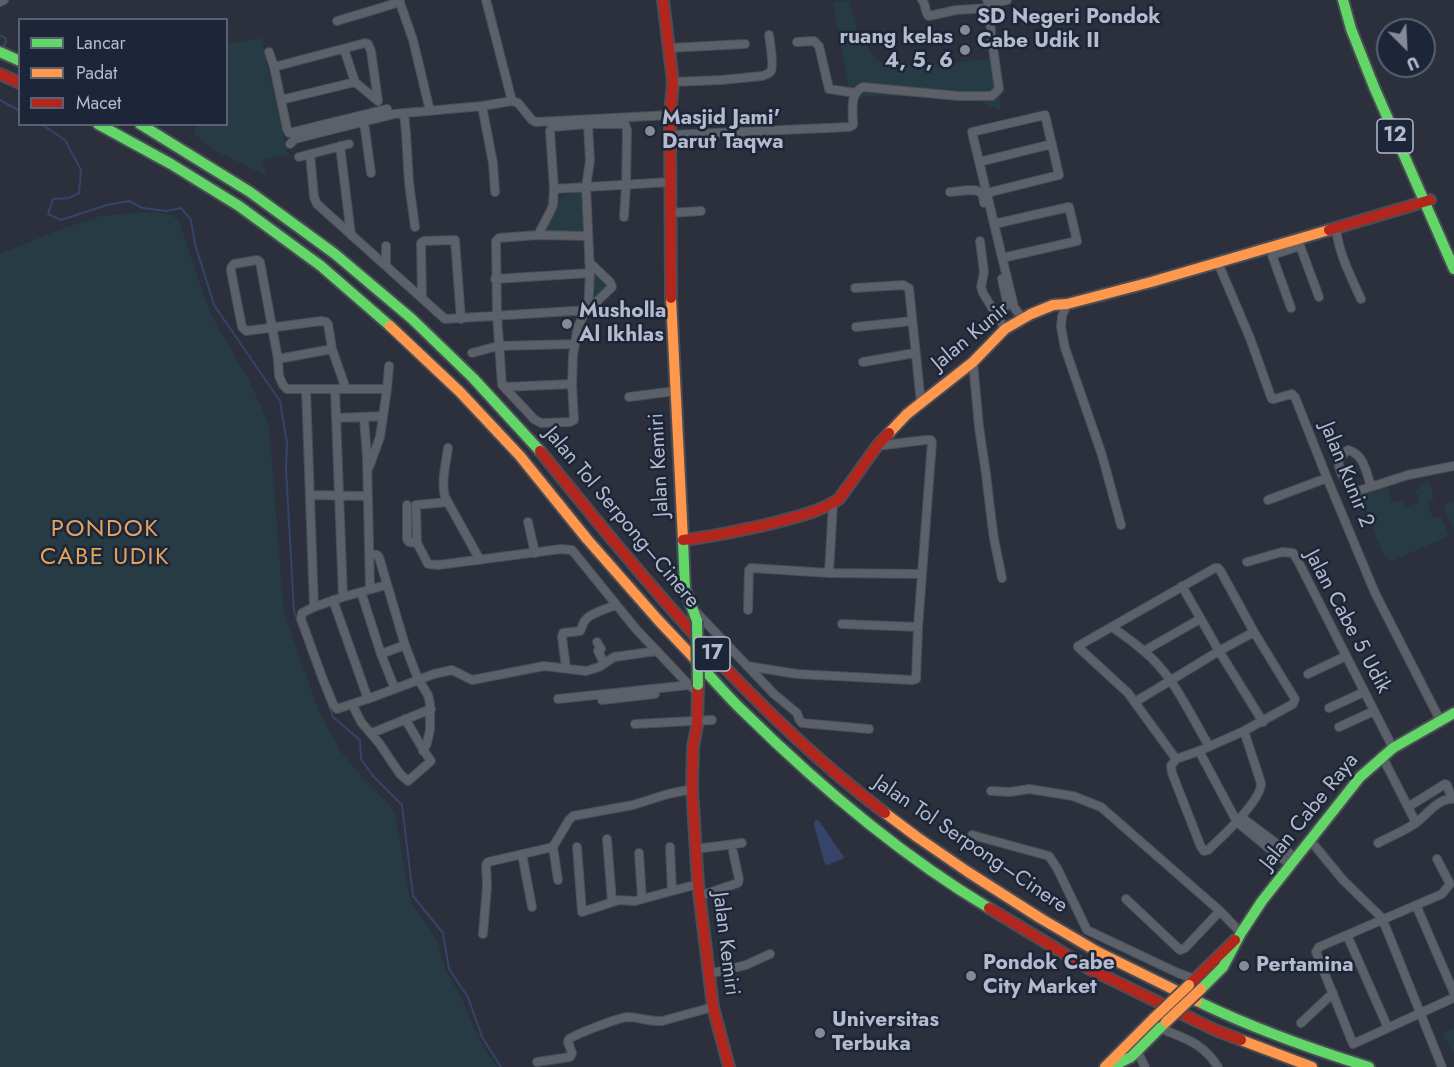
<!DOCTYPE html>
<html>
<head>
<meta charset="utf-8">
<style>
  body { margin:0 }
  #map { position:relative; width:1454px; height:1067px; overflow:hidden; background:#2b303c; font-family:Jost,sans-serif }
  canvas { display:block }
  .legend { position:absolute; left:18px; top:18px; width:210px; height:108px; box-sizing:border-box; background:#1d2538; border:2px solid #5a6174; margin:0; padding:8px 10px; list-style:none; font-size:18px; color:#b5bbcd }
  .legend li { display:flex; align-items:center; gap:12px; height:30px }
  .legend b { width:30px; border:2px solid #5a6174 }
  .north { position:absolute; left:1376px; top:18px; width:60px; height:60px; box-sizing:border-box; background:#1d2538; border:2px solid #5a6174; border-radius:50%; rotate:156deg; font-size:16px; font-weight:700; line-height:24px; text-align:center; color:#b5bbcd }
  .north::after { content:''; display:block; margin:auto; width:21px; height:27px; background:#858a9a; clip-path:polygon(50% 0,100% 100%,50% 72%,0 100%) }
</style>
</head>
<body>
<div id="map">
<canvas width="1454" height="1067"></canvas>
<ul class="legend">
<li><b style="height:8px;background:#63d668"></b>Lancar</li>
<li><b style="height:8px;background:#ff974d"></b>Padat</li>
<li><b style="height:8px;background:#b3261e"></b>Macet</li>
</ul>
<div class="north">U</div>
</div>
<script>
const g = document.querySelector('canvas').getContext('2d');
g.lineJoin = 'round';
function fillPath(path, color) { g.fillStyle = color; g.fill(path, 'evenodd'); }
function strokePath(path, color, width, dash) { g.strokeStyle = color; g.lineWidth = width; g.lineCap = dash ? 'butt' : 'round'; g.setLineDash(dash || []); g.stroke(path); }
function label(font, color, halo, rows, align = 'center') {
  g.font = font + ' Jost,sans-serif'; g.lineWidth = 5; g.setLineDash([]); g.textBaseline = 'middle'; g.strokeStyle = halo; g.fillStyle = color; for (const [text, x, y, turn = 0] of rows) {
    g.save(); g.translate(x, y); g.rotate((+turn || 0) * Math.PI / 180); g.textAlign = isNaN(turn) ? turn : align; if (halo) g.strokeText(text, 0, 0); g.fillText(text, 0, 0); g.restore();
  }
}
fillPath(new Path2D(`
  M849,0L859,36L879,62L924,66L995,58L1001,88L1000,110L970,98L850,96L833,3Z
  M261,38L288,155L262,159L267,176L218,152L194,134L197,125L226,124L227,44Z
  M581,192L584,193L587,232L546,233L559,198L569,193Z
  M144,212C158,213 170,210 179,222L204,296L216,324L249,380L269,425L282,591L285,616L320,714L341,752L364,779L390,806L395,816L410,901L430,929L438,945L446,970L462,999L471,1022L484,1047L497,1067H0V254L61,229L101,216Z
  M592,268L609,289L593,304Z
  M1429,481L1434,499L1427,503L1433,518L1441,516L1449,536L1392,561L1384,556L1365,509L1363,497L1372,490L1387,486L1392,502L1402,500L1406,507L1420,501L1415,491L1420,488L1419,484Z
  M1454,501V531L1443,505Z
  M1454,1028V1054L1442,1034Z`), '#263b43');
fillPath(new Path2D(`
  M816,820L819,821L844,857L843,859L827,865L825,864L814,825V822Z`), '#354468');
strokePath(new Path2D(`
  M0,35L5,38L6,41L4,47
  M0,100L20,111
  M41,124L65,140L81,170L79,193L69,198L53,199L48,214L61,220L107,205L129,201L142,208L167,211L181,208L191,220L195,244L214,305L280,401L287,443L286,470L294,611L333,717L360,740L361,759L373,776L402,805L413,896L443,933L449,969L468,997L482,1037L501,1067`), '#354468', 2);
const street = new Path2D(`
  M399,0L413,40L430,111
  M486,0L512,101
  M922,0C927,5 924,13 929,16L956,10L990,8L987,0
  M0,2L4,0
  M337,21L400,2
  M797,42L814,41L819,46L829,89L855,93
  M669,48L745,44
  M344,49L355,82
  M269,52L274,67L287,129L289,133L387,109
  M274,67L365,43L368,44L371,51L378,101
  M673,82L721,80L762,76C765,75 769,74 771,71C774,66 770,42 769,35
  M281,100L355,82L378,101
  M482,106L493,163L495,192
  M404,113L406,133L409,183L415,227
  M364,122L371,173
  M670,135L849,127L853,125C853,112 849,93 863,87L958,96H992L999,89L991,34L990,8L994,3L1007,0
  M290,144L295,139L394,114L482,106L512,101L518,103L532,120L536,122L670,115
  M340,146L351,235
  M310,154L314,197L317,204L445,319L588,310L590,273L586,187L590,161L588,124
  M299,157L349,144
  M979,162L1052,144
  M554,189L670,182
  M950,192C958,192 975,187 981,193C983,195 984,201 984,203
  M987,193L1059,175L1045,115L972,132L1014,307L1022,318
  M670,213L701,211
  M994,224L1069,207L1077,241L1002,258
  M1336,228C1339,254 1350,275 1361,299
  M538,235L587,236
  M980,241L984,272L981,287L983,293L1005,329
  M1299,243L1319,297
  M386,246V265
  M1218,263L1250,338L1271,397L1272,399H1274L1292,394L1295,397L1327,478L1375,593L1440,720
  M495,279L590,273
  M855,288L903,285L909,288L921,403
  M422,298L421,243L424,241L455,240L461,319
  M1067,304L1062,316L1061,327L1065,348L1102,455L1121,525
  M1291,308L1272,255L1300,246
  M996,314L1006,306L1007,302L1002,279
  M856,327L912,321
  M472,353L498,346L575,344
  M278,359L332,349
  M863,362L915,353
  M973,362L979,427L986,474L991,516L994,539L1002,578
  M572,384L504,387L502,385L497,315L496,241L499,238L538,235L550,212L553,205L554,189L550,131L552,127L588,124H625L627,130L626,185L624,217
  M504,387L534,419L541,423L570,422L574,420L572,384L573,355L578,326L585,313L612,287L610,282L589,262
  M335,389L343,597
  M346,389L332,349L328,324L326,322L321,321L246,331L242,327L231,271V268L234,264L257,260L260,262L278,359L279,376L283,385L287,389H387
  M306,390L314,607
  M629,397L675,391
  M336,418L383,416
  M364,418L367,458L370,589
  M448,448C446,464 441,481 445,497L480,560
  M369,467L380,437L387,389L389,366
  M1371,486C1366,472 1364,454 1348,450C1347,451 1341,456 1340,457C1335,467 1346,483 1352,490L1358,491L1408,475L1454,466
  M310,495L367,496
  M1268,500L1327,478
  M448,502L416,505L417,543L428,564L438,565L561,549L572,550L636,629L689,685L697,691
  M407,505V539L409,542L417,543
  M528,522L535,553
  M370,553L377,555L379,557L405,645L418,679L428,695L430,704V730L427,743L423,751
  M1247,562L1282,552L1293,553L1298,561L1393,748
  M829,573L833,503
  M386,585L343,597L314,607L302,613L301,619L322,677L333,704L337,709L373,697L434,674L452,670L472,680L544,666L586,671L599,667L614,657L657,651
  M361,592L381,654L395,689
  M333,600L368,699
  M748,610L749,570L751,568L829,573L922,574
  M696,612L774,694L797,713L799,719L802,723L869,729
  M842,624L918,627
  M1112,627C1129,639 1146,651 1159,666C1178,687 1194,721 1209,746
  M1254,632L1219,651L1263,722
  M597,642L601,649L598,651L604,663
  M1144,651L1200,619
  M381,654L405,645
  M747,666L797,674L912,680L916,679L918,627L932,442L931,440H925L877,446
  M566,668L562,637L563,633L580,631C582,629 582,625 584,622C589,613 607,609 616,605
  M1308,674L1346,656
  M558,699L689,685
  M602,700L655,694
  M1135,702L1219,651L1182,586
  M352,704L361,722L379,743L400,774L408,781L431,761C421,748 414,733 405,719
  M1329,708L1364,692
  M635,724L712,720
  M1339,727L1374,711
  M372,733L431,709
  M1199,751L1237,822L1272,851L1291,865
  M1382,756L1416,823
  M1176,759L1128,693L1078,647V646L1215,568H1218L1220,570L1254,632L1295,699L1293,704L1244,731L1199,751L1176,759L1171,766L1172,773L1201,847L1204,851L1208,850C1221,838 1262,800 1261,783L1244,731
  M991,791L1010,792L1029,789L1073,796L1101,807L1220,911L1241,933
  M1241,817L1296,858
  M972,835L1049,856L1057,868L1087,930L1178,973L1194,979
  M607,839L612,902
  M1310,840L1343,880L1382,918L1442,1067
  M1378,843C1391,836 1405,831 1417,822C1428,814 1437,799 1452,799L1447,785L1445,784L1408,807
  M553,847L558,880
  M577,847L582,912L619,900L635,901L698,884
  M670,847L672,891
  M696,849L742,843
  M639,853L642,899
  M522,854L532,907
  M1437,859L1450,884L1442,894L1347,935L1319,947L1316,952L1353,1044L1451,999L1454,996
  M699,896L738,883L739,879L733,852
  M1126,899L1180,950L1185,948L1220,911
  M1416,905L1454,993
  M483,934L487,886L486,865L488,862L553,847L569,820L573,816L633,805L668,794L692,789
  M1347,935L1388,1028
  M709,974L746,965L770,954
  M1301,1023L1333,993
  M1160,1028C1185,1039 1202,1042 1218,1067
  M1137,1051L1145,1067
  M537,1062L570,1057L572,1053L568,1042L569,1039C579,1033 617,1018 628,1017C639,1017 650,1022 662,1021L713,1007`);
const fast = new Path2D(`
  M1343,0L1351,29L1374,87L1454,269
  M0,52L20,61
  M98,124L171,164L239,206L321,266L390,326
  M140,124L250,192L335,254L412,319L473,378L540,451
  M683,540L685,589L697,621
  M694,658C710,676 726,695 744,712C818,785 900,855 989,908
  M1201,989L1223,967L1241,933L1262,901L1360,777L1393,748L1454,713
  M1197,1001C1252,1028 1311,1049 1369,1067
  M1111,1067L1131,1057L1166,1022`);
const slow = new Path2D(`
  M671,298L683,540
  M390,326L460,392L520,456L587,539L659,621L694,658
  M889,433L907,414L973,362L1005,329L1031,314L1053,305L1067,304L1151,282L1329,230
  M885,813L917,837L968,872L1040,918L1098,952L1197,1001
  M1241,1040L1312,1067
  M1105,1067L1154,1018`);
const jam = new Path2D(`
  M663,0L673,82L670,115L671,298
  M0,74L20,83
  M1329,230L1430,200
  M540,451C645,581 751,711 885,813
  M683,540C711,537 738,531 765,525C791,518 816,514 839,499L877,446L889,433
  M698,685L697,726L693,747L692,789L698,884L713,1007L729,1067
  M989,908L1088,968L1215,1030L1241,1040
  M1189,985L1235,940`);
strokePath(street, '#494d56', 10);
strokePath(fast, '#494d56', 14);
strokePath(slow, '#494d56', 14);
strokePath(jam, '#494d56', 14);
strokePath(street, '#5c6069', 8);
strokePath(fast, '#63d668', 10);
strokePath(slow, '#ff974d', 10);
strokePath(jam, '#b3261e', 10);
const fastBridge = new Path2D(`
  M697,621L698,685`);
const slowBridge = new Path2D(`
  M1154,1018L1189,985
  M1166,1022L1201,989`);
strokePath(fastBridge, '#494d56', 14, []);
strokePath(slowBridge, '#494d56', 14, []);
strokePath(fastBridge, '#63d668', 10);
strokePath(slowBridge, '#ff974d', 10);
for (const [x, y, r, color] of [
  [965,30,6,"#858a9a"],
  [965,50,6,"#858a9a"],
  [650,131,6,"#858a9a"],
  [567,324,6,"#858a9a"],
  [1244,966,6,"#858a9a"],
  [971,976,6,"#858a9a"],
  [820,1033,6,"#858a9a"]
]) { const dot = new Path2D(); dot.arc(x, y, r, 0, 2 * Math.PI); g.fillStyle = color; g.fill(dot); strokePath(dot, '#1d2538', 2); }
for (const [x, y, w] of [
  [1395,136,36],
  [712,654,36]
]) { const box = new Path2D(); box.roundRect(x - w / 2, y - 17, w, 34, 4.5); g.fillStyle = '#1d2538'; g.fill(box); strokePath(box, '#b5bbcd', 1.5); }
label('bold 20px', '#b5bbcd', null, [
  ["12",1395,136],
  ["17",712,654]
]);
label('bold 21px', '#b5bbcd', '#1d2538', [
  ["SD Negeri Pondok",977,18],
  ["Cabe Udik II",977,42],
  ["ruang kelas",953,38,"right"],
  ["4, 5, 6",953,62,"right"],
  ["Masjid Jami'",662,119],
  ["Darut Taqwa",662,143],
  ["Musholla",579,312],
  ["Al Ikhlas",579,336],
  ["Pondok Cabe",983,964],
  ["City Market",983,988],
  ["Pertamina",1256,966],
  ["Universitas",832,1021],
  ["Terbuka",832,1045]
], 'left');
label('21px', '#b5bbcd', '#1d2538', [
  ["Jalan Kunir",971,337,-40],
  ["Jalan Kemiri",660,465,-93],
  ["Jalan Kunir 2",1346,475,68],
  ["Jalan Tol Serpong–Cinere",621,518,50],
  ["Jalan Cabe 5 Udik",1347,622,62],
  ["Jalan Cabe Raya",1310,812,-51],
  ["Jalan Tol Serpong–Cinere",970,845,34],
  ["Jalan Kemiri",725,944,83]
]);
g.letterSpacing = '1.5px';
label('24px', '#e1a45c', '#1d2538', [
  ["PONDOK",105,530],
  ["CABE UDIK",105,558]
]);
g.letterSpacing = '0px';
</script>
</body>
</html>
